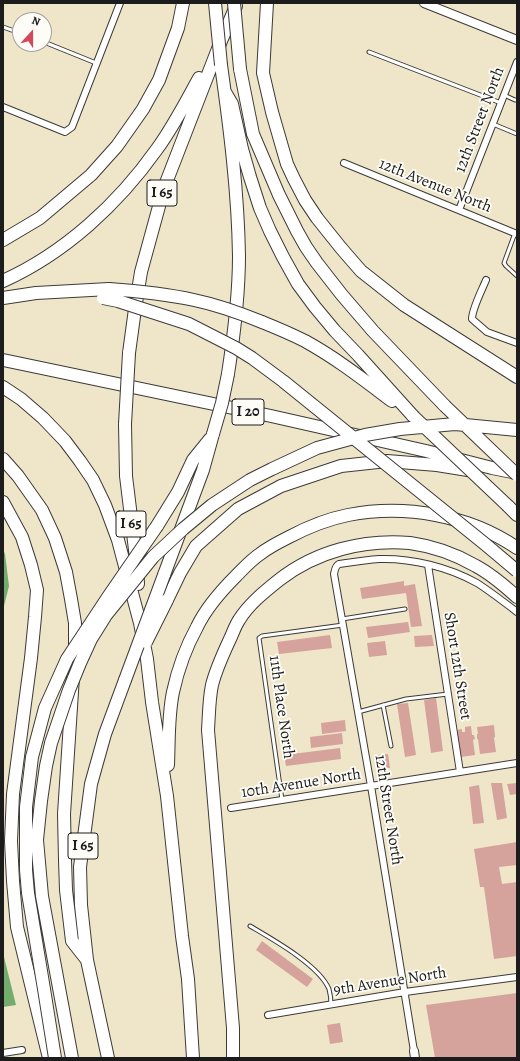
<!DOCTYPE html>
<html>
<head>
<meta charset="utf-8">
<style>
  body { margin:0 }
  #map { position:relative; width:520px; height:1061px; overflow:hidden; background:#efe6ca; font-family:Alegreya,serif }
  canvas { display:block }
  .frame { position:absolute; inset:0; border:4px solid #1c1c1c; pointer-events:none }
  .north { position:absolute; left:12px; top:12px; width:40px; height:40px; box-sizing:border-box; background:#fdfcf7; border:1px solid #a3a29f; border-radius:50%; rotate:21deg; font-size:11px; font-weight:700; line-height:16px; text-align:center; color:#1c1c1c }
  .north::after { content:''; display:block; margin:auto; width:14px; height:18px; background:#d1495b; clip-path:polygon(50% 0,100% 100%,50% 72%,0 100%) }
</style>
</head>
<body>
<div id="map">
<canvas width="520" height="1061"></canvas>
<div class="frame"></div>
<div class="north">N</div>
</div>
<script>
const g = document.querySelector('canvas').getContext('2d');
g.lineJoin = 'round';
function fillPath(path, color) { g.fillStyle = color; g.fill(path, 'evenodd'); }
function strokePath(path, color, width, dash) { g.strokeStyle = color; g.lineWidth = width; g.lineCap = dash ? 'butt' : 'round'; g.setLineDash(dash || []); g.stroke(path); }
function label(font, color, halo, rows, align = 'center') {
  g.font = font + ' Alegreya,serif'; g.lineWidth = 3.5; g.setLineDash([]); g.textBaseline = 'middle'; g.strokeStyle = halo; g.fillStyle = color; for (const [text, x, y, turn = 0] of rows) {
    g.save(); g.translate(x, y); g.rotate((+turn || 0) * Math.PI / 180); g.textAlign = isNaN(turn) ? turn : align; if (halo) g.strokeText(text, 0, 0); g.fillText(text, 0, 0); g.restore();
  }
}
fillPath(new Path2D(`
  M3,549L5,554L9,586L3,610Z
  M3,953L16,1005L3,1007Z`), '#73ac6c');
fillPath(new Path2D(`
  M404,581V586L415,584L422,626L411,627L406,593L362,599L360,588Z
  M408,622L410,632L368,638L366,627Z
  M330,635L332,648L279,654L277,642Z
  M432,635L434,646L415,647L414,636Z
  M385,641L387,655L369,657L367,643Z
  M436,698L443,751L431,753L424,700Z
  M408,703L416,755L405,757L397,704Z
  M345,720L346,731L322,734L321,723Z
  M494,725L495,737L494,738L496,752L480,754L478,739H477V734H478L477,727Z
  M471,726L472,735H474L475,739L473,740L475,755L461,757L459,742H457L456,737H458L457,730L462,729V732H465V727Z
  M342,733L343,744L311,748L310,737Z
  M340,748L341,759L286,766L284,755Z
  M388,754L390,768L379,769L378,755Z
  M491,783H502L507,818L497,820Z
  M517,783V794L510,795L507,784Z
  M479,785L484,823L473,824L469,787Z
  M517,842V865L499,867L502,884L517,882V956L494,959L484,887H480L474,849Z
  M262,941L313,979L307,987L256,950Z
  M517,993V1058H435L426,1005Z
  M340,1023L343,1042L330,1044L327,1025Z`), '#d5a29c');
const service = new Path2D(`
  M3,27L20,33
  M44,42L96,63
  M369,52L501,103
  M504,95L515,100H517
  M493,124L517,134
  M515,233L504,263L506,266L517,276
  M342,619L405,609
  M383,705L391,746
  M358,712L406,699L448,694
  M282,800L259,638L262,636L343,625
  M250,926C272,939 319,965 329,989C330,993 331,999 331,1004`);
const minor = new Path2D(`
  M3,107L65,132L72,127L120,3
  M344,163L517,234
  M459,210L517,62
  M486,280C482,290 472,309 472,319L487,332L517,343
  M428,565L460,772
  M231,808L517,763
  M268,1015L405,992L517,977
  M414,1051L371,786L334,574C335,570 335,566 339,564C353,562 366,560 379,559C412,558 448,567 477,583C491,592 504,602 517,612
  M3,1053L22,1050`);
const tertiary = new Path2D(`
  M424,3L517,40
  M414,1051L415,1058`);
const motorway = new Path2D(`
  M267,3L263,73L272,112L287,164L294,179L305,200L317,218L341,248L361,271L380,286L404,305L517,377
  M221,65C230,129 238,192 239,256C239,295 234,335 228,374
  M240,69L253,134L279,195L297,231L306,247L317,263L342,295L373,331L445,406
  M225,92L232,104L242,149L250,177L260,208L270,231L283,257L298,284L315,307L335,331L358,355L413,416
  M3,240L40,218L91,175L117,146L143,109L159,80L178,28L183,3
  M3,281C65,253 118,204 157,149C173,127 186,102 199,78
  M3,298L36,293L109,289
  M262,322C277,328 291,334 305,341C336,358 364,380 392,401
  M129,353L135,309L141,272L164,188L221,41L236,6
  M3,360L271,416L426,451L492,468L517,473
  M3,387L21,399L43,418L65,441L80,461L93,480L105,505L118,540L140,623L147,659L152,702L167,796L182,936L188,979L193,1058
  M125,424L126,476L137,566L138,584
  M3,459L18,476L42,510L55,538L66,572L71,599L75,623V646L64,814L65,860L66,890L72,941L87,960
  M3,502L22,537L31,565L37,590L35,617L31,658L13,794L11,841L13,881L17,927L49,1058
  M508,506L517,515
  M157,526L178,492L193,460L210,439
  M164,575L203,470L213,434
  M167,600L180,573L196,546L238,509L281,486L341,466L387,461L437,465L474,471
  M168,765C169,741 168,716 173,692C178,669 186,647 197,627C206,608 221,591 236,576C243,569 251,560 260,554C269,547 279,542 289,537C308,527 328,519 348,515C405,504 469,515 517,548
  M108,1058L87,960L81,905L80,867L91,784L105,734L125,680
  M233,1058V1028L208,730C209,715 209,699 212,685C216,669 223,654 230,639C233,633 235,626 239,620C249,604 264,592 279,580C316,551 364,539 410,543C432,546 457,555 476,566C489,573 506,587 517,597`);
strokePath(service, '#3c3a36', 5);
strokePath(minor, '#3c3a36', 8);
strokePath(tertiary, '#3c3a36', 10);
strokePath(motorway, '#3c3a36', 14);
strokePath(service, '#fff', 3);
strokePath(minor, '#fff', 6);
strokePath(tertiary, '#fff', 8);
strokePath(motorway, '#fff', 12);
const motorwayBridge = new Path2D(`
  M215,3L221,65
  M234,3L240,69
  M109,289C137,291 166,294 194,300C218,305 240,313 262,322
  M103,298L118,301L189,324L236,348L252,358L283,381L485,544L517,571
  M445,406L517,475
  M413,416L508,506
  M125,424L129,353
  M213,434L222,403L228,374
  M146,642L167,600
  M125,680L164,575
  M55,1058L44,989L28,893L26,870V807L32,757L45,708L67,659L108,597L157,526
  M72,1058L42,896L37,840L41,801L46,766L51,743L69,690L80,663L91,639L106,615L153,557L183,529L212,505L250,480L272,469L317,448L365,435L400,429L455,424L517,430`);
strokePath(motorwayBridge, '#3c3a36', 14, []);
strokePath(motorwayBridge, '#fff', 12);
for (const [x, y, w] of [
  [162,193,30],
  [248,412,32],
  [131,524,30],
  [83,846,30]
]) { const box = new Path2D(); box.roundRect(x - w / 2, y - 13, w, 26, 3); g.fillStyle = '#fdfcf7'; g.fill(box); strokePath(box, '#1c1c1c', 1); }
label('bold 15px', '#1c1c1c', null, [
  ["I 65",162,193],
  ["I 20",248,412],
  ["I 65",131,524],
  ["I 65",83,846]
]);
label('16px', '#1c1c1c', '#fdfcf7', [
  ["12th Street North",480,120,-69],
  ["12th Avenue North",435,186,22],
  ["Short 12th Street",457,666,81],
  ["11th Place North",281,707,82],
  ["10th Avenue North",301,784,-9],
  ["12th Street North",388,810,81],
  ["9th Avenue North",390,982,-9]
]);
</script>
</body>
</html>
